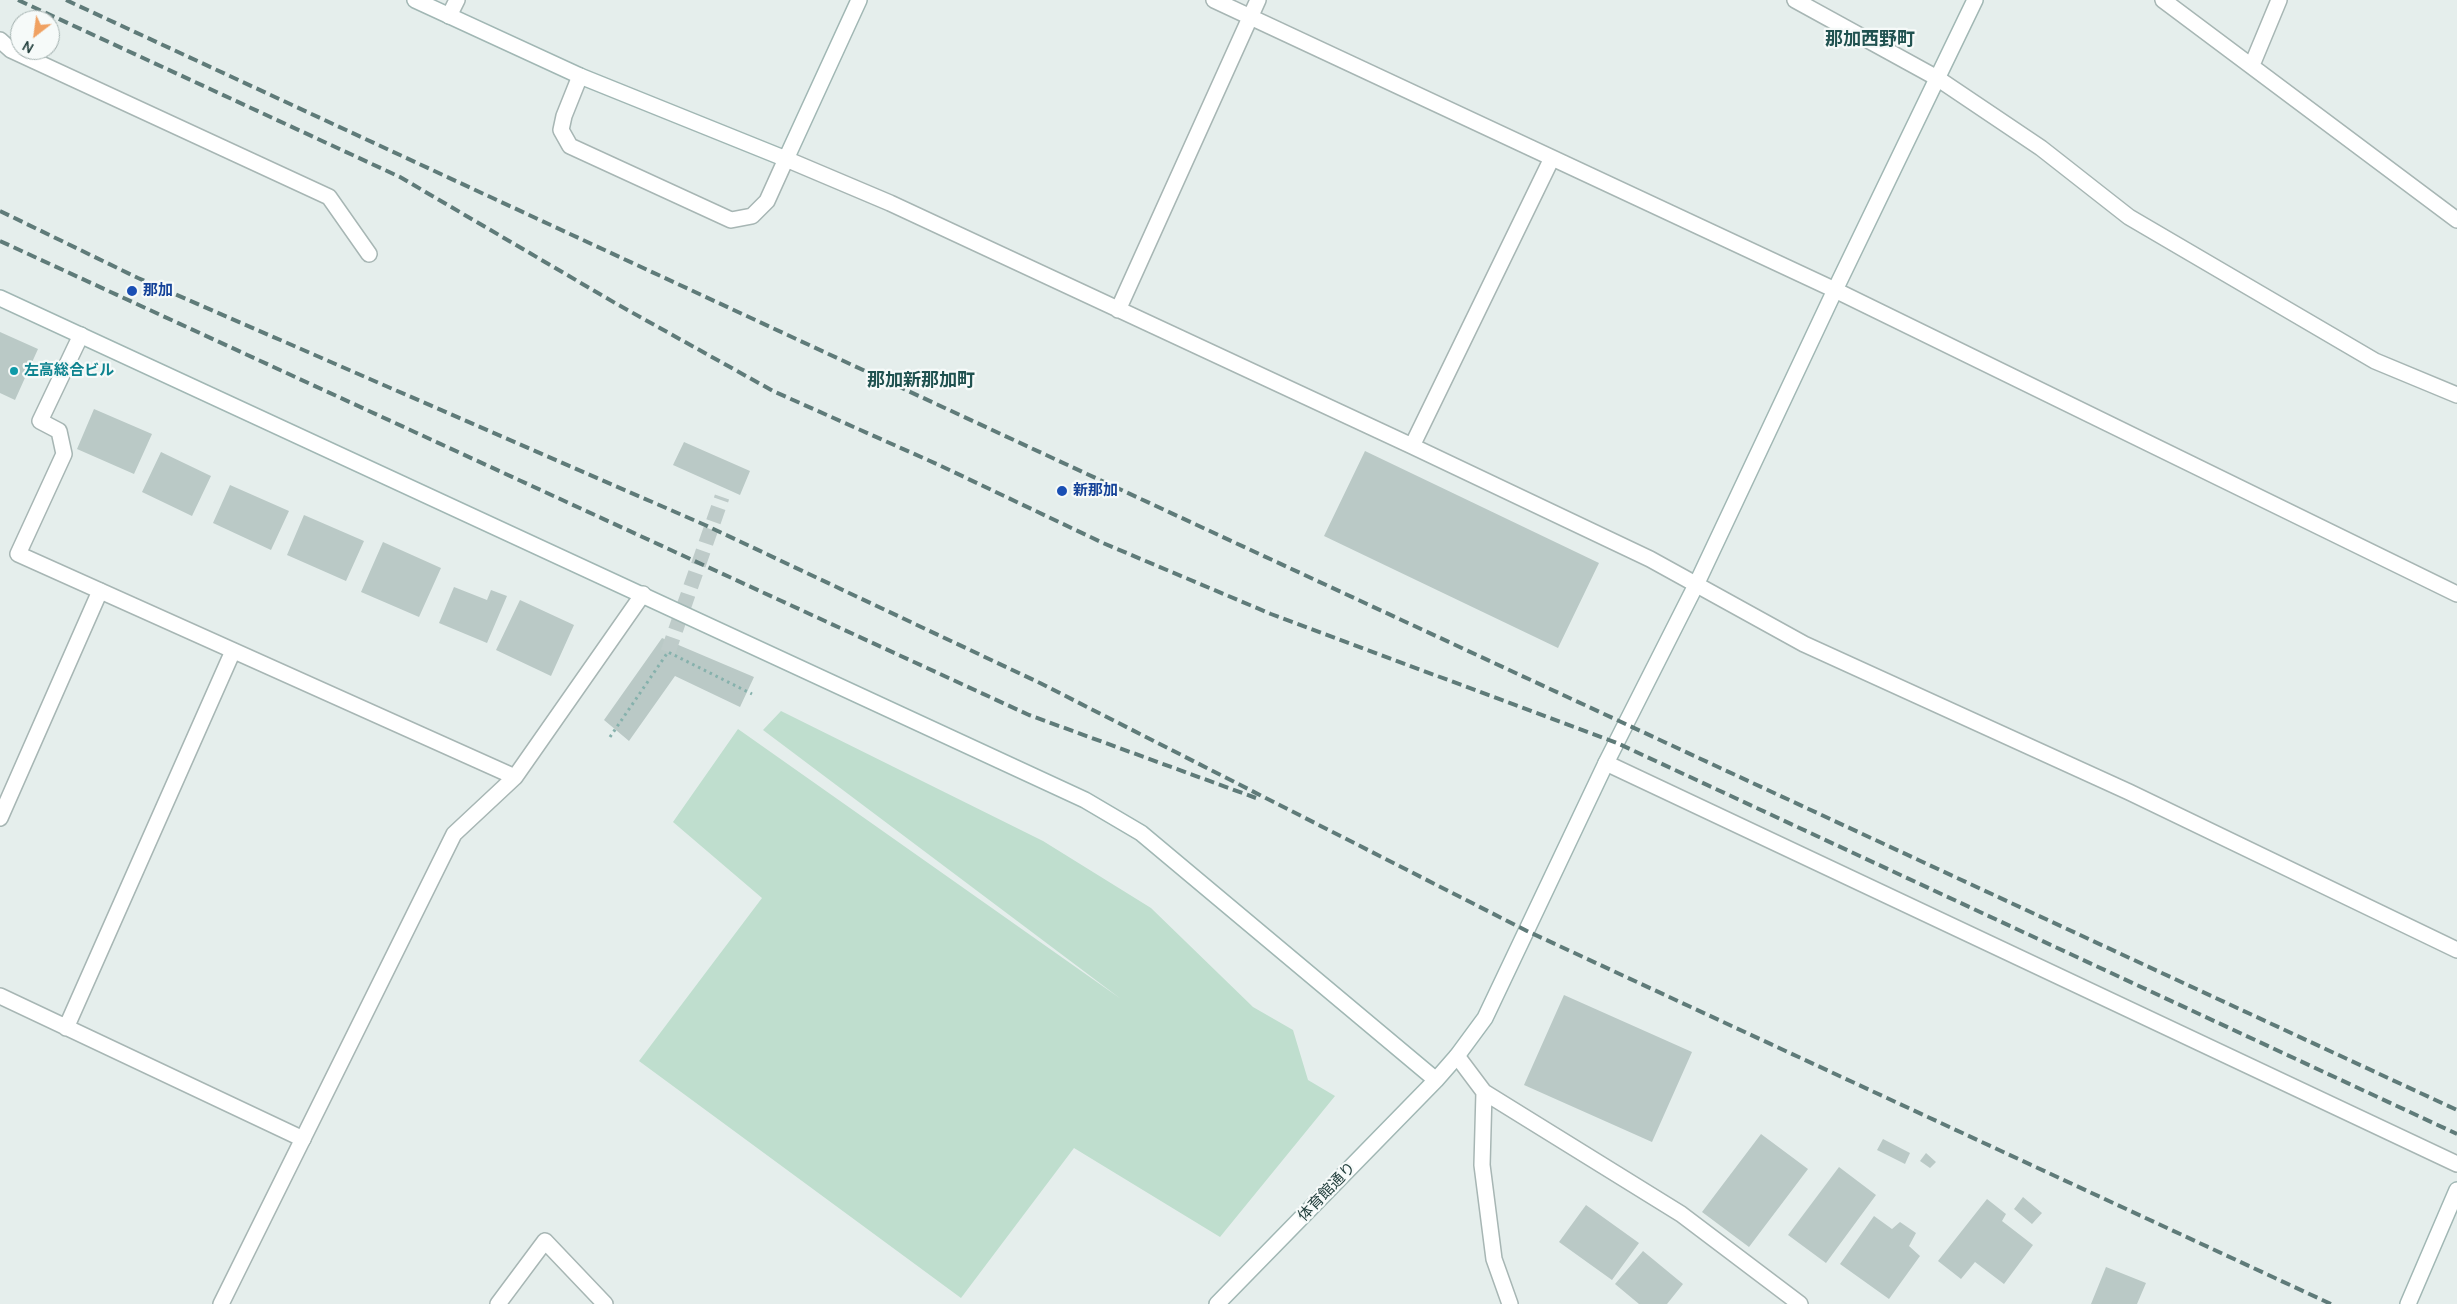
<!DOCTYPE html>
<html>
<head>
<meta charset="utf-8">
<style>
  body { margin:0 }
  #map { position:relative; width:2457px; height:1304px; overflow:hidden; background:#e5eeec; font-family:Manrope,sans-serif }
  canvas { display:block }
  .north { position:absolute; left:10px; top:10px; width:50px; height:50px; box-sizing:border-box; background:#f6faf9; border:1px solid #a2b0ae; border-radius:50%; rotate:210deg; font-size:14px; font-weight:700; line-height:20px; text-align:center; color:#24403e }
  .north::after { content:''; display:block; margin:auto; width:18px; height:22px; background:#f0a162; clip-path:polygon(50% 0,100% 100%,50% 72%,0 100%) }
</style>
</head>
<body>
<div id="map">
<canvas width="2457" height="1304"></canvas>
<div class="north">N</div>
</div>
<script>
const g = document.querySelector('canvas').getContext('2d');
g.lineJoin = 'round';
function fillPath(path, color) { g.fillStyle = color; g.fill(path, 'evenodd'); }
function strokePath(path, color, width, dash) { g.strokeStyle = color; g.lineWidth = width; g.lineCap = dash ? 'butt' : 'round'; g.setLineDash(dash || []); g.stroke(path); }
function label(font, color, halo, rows, align = 'center') {
  g.font = font + ' Manrope,"Noto Sans JP",sans-serif'; g.lineWidth = 4.5; g.setLineDash([]); g.textBaseline = 'middle'; g.strokeStyle = halo; g.fillStyle = color; for (const [text, x, y, turn = 0] of rows) {
    g.save(); g.translate(x, y); g.rotate((+turn || 0) * Math.PI / 180); g.textAlign = isNaN(turn) ? turn : align; if (halo) g.strokeText(text, 0, 0); g.fillText(text, 0, 0); g.restore();
  }
}
fillPath(new Path2D(`
  M781,711L1043,841L1151,908L1253,1007L1293,1030L1308,1080L1335,1096L1220,1237L1074,1148L961,1298L639,1061L762,898L673,822L738,729L1121,999L763,730Z`), '#bfdece');
fillPath(new Path2D(`
  M0,332L38,349L15,400L0,393Z
  M94,409L152,434L134,474L77,449Z
  M684,442L750,471L740,495L673,465Z
  M1365,451L1599,563L1558,648L1324,536Z
  M161,452L211,476L192,516L142,492Z
  M230,485L289,511L271,550L213,523Z
  M304,515L364,541L346,581L287,555Z
  M383,542L441,568L419,617L361,592Z
  M454,587L487,600L491,590L507,596L487,643L439,623Z
  M520,600L574,625L551,676L496,650Z
  M662,638L754,677L740,707L675,676L629,741L604,720Z
  M1564,995L1692,1052L1652,1142L1524,1085Z
  M1761,1134L1808,1169L1749,1247L1702,1212Z
  M1883,1139L1910,1153L1905,1164L1877,1150Z
  M1926,1153L1936,1162L1930,1168L1920,1161Z
  M1839,1167L1876,1195L1826,1263L1788,1235Z
  M2023,1197L2042,1213L2032,1224L2014,1209Z
  M1987,1199L2006,1214L2002,1221L2033,1245L2004,1284L1975,1262L1961,1279L1938,1261Z
  M1586,1205L1639,1243L1612,1280L1559,1242Z
  M1874,1216L1892,1229L1900,1222L1916,1233L1909,1246L1920,1256L1889,1299L1840,1264Z
  M1643,1251L1683,1284L1667,1304H1639L1615,1284Z
  M2106,1267L2146,1283L2137,1304H2091Z`), '#bac9c6');
strokePath(new Path2D(`
  M668,652L722,497`), '#becbc9', 15, [15, 8]);
const lane = new Path2D(`
  M580,76L564,116L561,130L570,146L731,220L752,216L767,201L786,159
  M0,818L100,591
  M0,996L303,1139
  M66,1028L233,651`);
const street = new Path2D(`
  M1214,0L1835,290L2457,594
  M1795,0L1937,78L2041,148L2129,217L2375,361L2457,395
  M2163,0L2457,220
  M449,16L457,0
  M0,40L11,50L329,197L369,254
  M2252,65L2279,0
  M786,159L890,203L1412,446L1650,559L1804,644L2129,792L2457,950
  M1118,310L1258,0
  M81,335L40,421L59,431L64,454L18,554L515,777
  M1412,446L1552,158
  M1606,763L2457,1164
  M1457,1056L1484,1092L1482,1165L1494,1259L1510,1304
  M1484,1092L1681,1214L1800,1304
  M221,1304L454,834L515,777L643,594
  M498,1304L545,1241L605,1304`);
const secondary = new Path2D(`
  M415,0L580,76L786,159L859,0
  M0,298L1085,800L1141,833L1436,1080
  M1217,1304L1436,1080L1457,1056L1485,1018L1606,763L1696,585L1835,290L1975,0
  M2408,1304L2457,1190`);
strokePath(lane, '#a7b6b4', 18);
strokePath(street, '#a7b6b4', 18);
strokePath(secondary, '#a1b7b4', 18);
strokePath(new Path2D(`
  M610,737L668,652L752,694`), '#86b1ac', 3, [2.5, 4]);
strokePath(lane, '#fff', 15);
strokePath(street, '#fff', 15);
strokePath(secondary, '#fff', 15);
strokePath(new Path2D(`
  M18,0L400,177L615,303L773,391L939,465L1103,543L1271,614L1617,743L2457,1134
  M66,0L2457,1110
  M0,211L138,278L705,525L1040,683L1527,931L2331,1304
  M0,241L1029,715L1256,798`), '#5f7b79', 4, [10, 5]);
for (const [x, y, r, color] of [
  [132,291,6,"#1a4fb4"],
  [14,371,5,"#0f9aa8"],
  [1062,491,6,"#1a4fb4"]
]) { const dot = new Path2D(); dot.arc(x, y, r, 0, 2 * Math.PI); g.fillStyle = color; g.fill(dot); strokePath(dot, '#f6faf9', 2); }
label('bold 15px', '#164399', '#f6faf9', [
  ["那加",143,291],
  ["新那加",1073,491]
], 'left');
label('bold 15px', '#0d838f', '#f6faf9', [
  ["左高総合ビル",24,371]
], 'left');
label('15px', '#24403e', '#f6faf9', [
  ["体育館通り",1327,1192,-46]
]);
label('bold 18px', '#205250', '#f6faf9', [
  ["那加西野町",1870,40],
  ["那加新那加町",921,381]
]);
</script>
</body>
</html>
